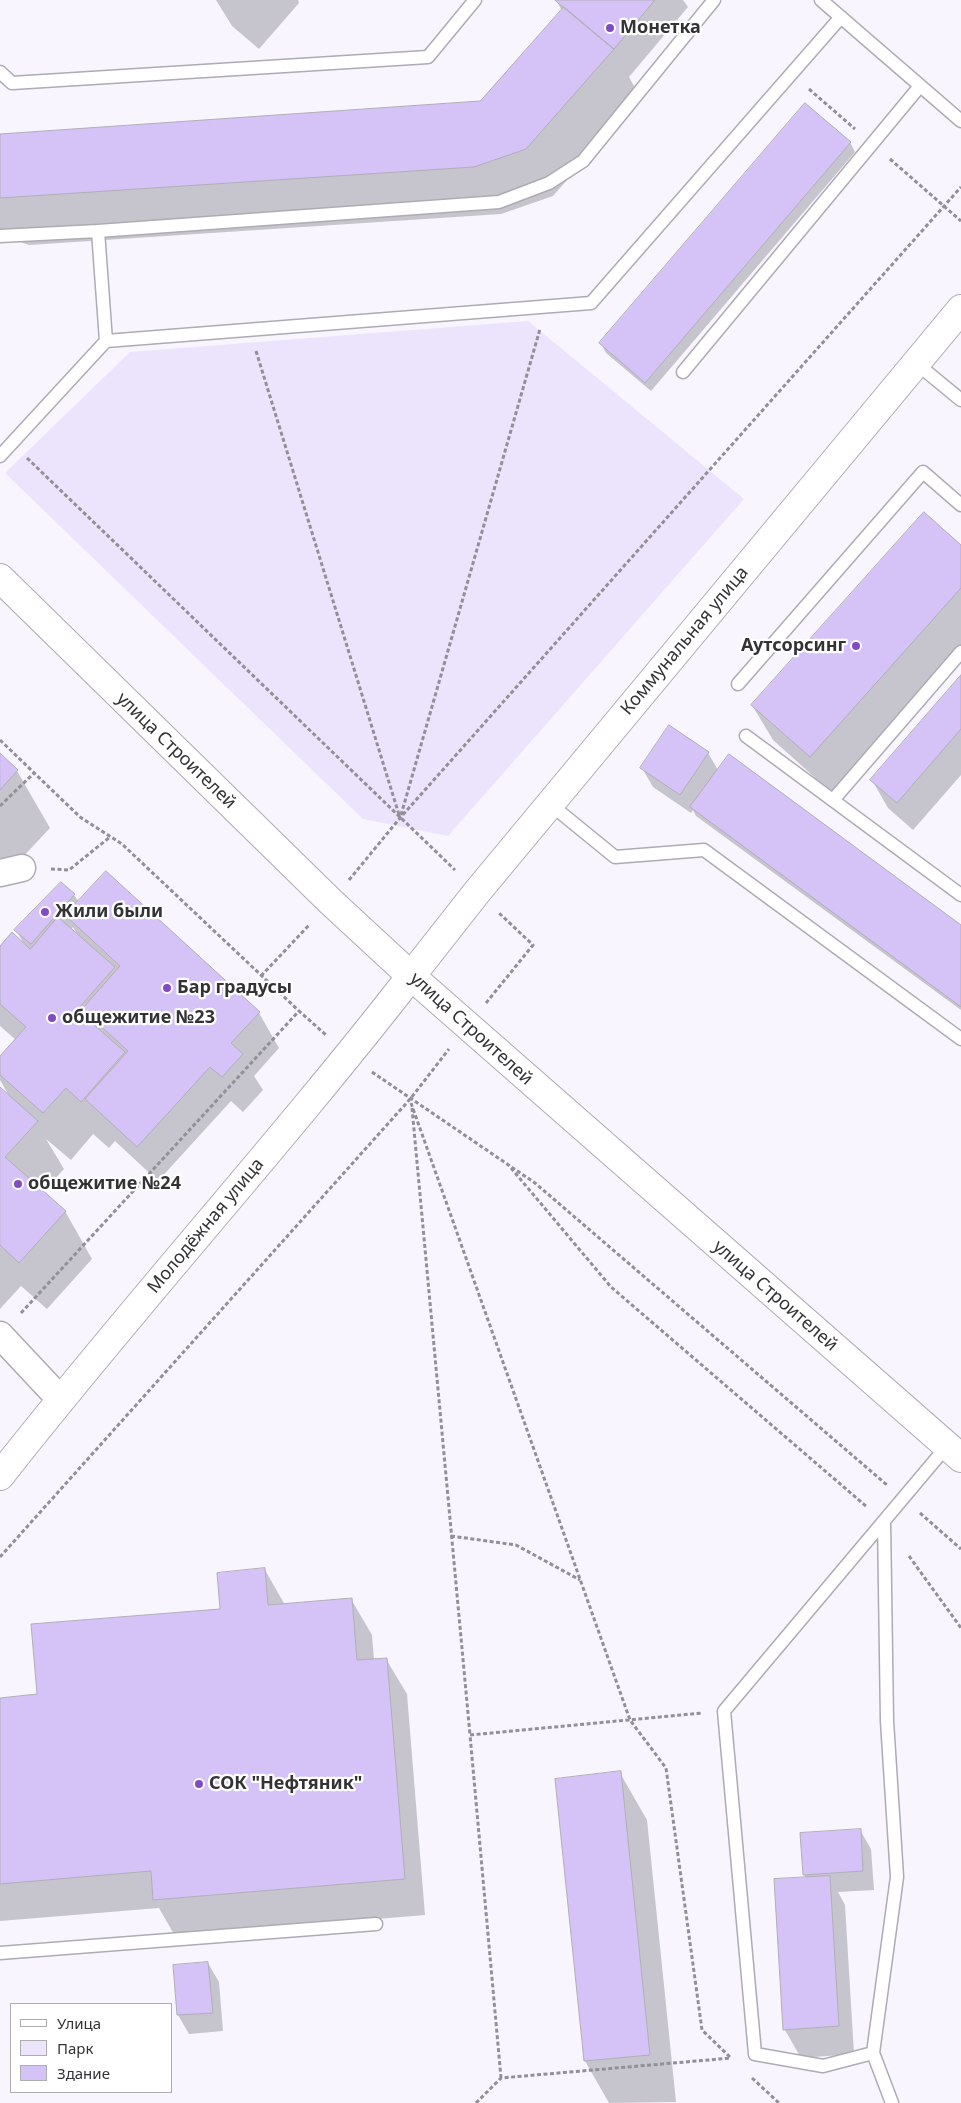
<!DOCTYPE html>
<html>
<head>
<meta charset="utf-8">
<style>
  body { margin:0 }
  #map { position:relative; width:961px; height:2103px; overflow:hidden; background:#f8f5ff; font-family:"Noto Sans",sans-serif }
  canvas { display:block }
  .legend { position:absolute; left:10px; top:2003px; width:162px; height:90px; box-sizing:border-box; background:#fff; border:1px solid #adadae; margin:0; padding:6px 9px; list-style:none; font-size:15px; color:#333235 }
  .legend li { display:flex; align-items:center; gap:10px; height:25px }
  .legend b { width:25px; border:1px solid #adadae }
</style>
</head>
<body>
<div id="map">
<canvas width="961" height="2103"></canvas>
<ul class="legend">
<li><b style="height:6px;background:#fff"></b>Улица</li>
<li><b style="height:14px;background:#ece3fd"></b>Парк</li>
<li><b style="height:14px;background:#d5c2f7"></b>Здание</li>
</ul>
</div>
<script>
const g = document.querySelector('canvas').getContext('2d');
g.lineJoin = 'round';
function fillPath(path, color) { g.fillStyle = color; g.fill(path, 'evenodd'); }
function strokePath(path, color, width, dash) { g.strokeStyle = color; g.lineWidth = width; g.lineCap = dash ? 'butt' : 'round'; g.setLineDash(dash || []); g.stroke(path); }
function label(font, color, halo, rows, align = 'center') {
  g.font = font + ' "Noto Sans",sans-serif'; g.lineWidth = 4.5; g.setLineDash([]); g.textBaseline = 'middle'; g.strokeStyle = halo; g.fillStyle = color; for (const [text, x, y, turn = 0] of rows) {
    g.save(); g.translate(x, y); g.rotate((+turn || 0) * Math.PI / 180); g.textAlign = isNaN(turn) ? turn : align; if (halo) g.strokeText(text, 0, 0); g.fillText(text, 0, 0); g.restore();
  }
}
fillPath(new Path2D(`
  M528,321L744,499L448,836L363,819L5,473L130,352Z`), '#ece3fd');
fillPath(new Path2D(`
  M216,0H298L299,3L259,49L232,26Z
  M556,0H683L688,7L629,77L640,97L553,196L501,214L29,245L0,235V135L481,103L562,11Z
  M850,142L855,152L651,391L606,353L601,343Z
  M961,547V646L831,792L773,740L752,705Z
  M961,677V775L913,830L888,808L872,780Z
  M708,753L718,770L961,927V1010L696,816L693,810L691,813L653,787L642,768Z
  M0,755L17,771L50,828L4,877L0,873Z
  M61,883L74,895L79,902L259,1013L279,1048L254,1076L263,1090L243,1112L231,1101L158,1181L115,1141L109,1148L93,1134L71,1160L46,1139L64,1169L43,1192L65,1211L92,1259L47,1309L21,1286L0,1309V1089L9,1096L0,1080V1058L16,1040L0,1026V948L24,944L16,930ZM73,927L78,936L71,930Z
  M265,1570L285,1605L351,1599L372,1635L374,1660L386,1659L407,1694L425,1915L175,1936L159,1908L0,1921V1699L39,1696L222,1610Z
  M620,1773L647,1820L676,2102L609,2103L585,2061Z
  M860,1830L871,1849L874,1890L838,1892L845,1905L854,2054L801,2058L785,2030L806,1878L804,1875Z
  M208,1963L219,1982L223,2031L189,2034L178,2015L174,1966Z`), '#0003');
const building = new Path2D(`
  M555,0H655L614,49Z
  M564,7L614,49L526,149L474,167L0,198V134L480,101Z
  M805,103L851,142L645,383L599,343Z
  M924,512L961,545V588L810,757L751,705Z
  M961,675V729L897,803L870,780Z
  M669,725L709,752L680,795L640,768Z
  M0,753L18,770L0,790Z
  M729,754L961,925V1007L690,807Z
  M106,871L260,1012L231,1043L243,1054L222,1077L210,1067L137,1147L85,1099L128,1051L82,1009L120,966L65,915Z
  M61,882L75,894L31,944L14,930Z
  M58,917L115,967L77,1010L125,1052L81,1102L66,1088L43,1113L0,1075V1056L26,1027L0,1004V946L12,932L30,949Z
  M0,1087L38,1121L5,1157L66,1211L19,1263L0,1245Z
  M265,1568L268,1605L352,1598L357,1660L387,1658L405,1879L153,1900L151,1871L0,1884V1698L37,1694L31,1624L220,1609L217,1573Z
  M621,1771L650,2055L584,2061L555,1779Z
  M861,1829L863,1871L803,1875L800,1833Z
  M830,1876L839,2026L783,2030L774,1879Z
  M208,1962L213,2013L177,2015L173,1965Z`);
fillPath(building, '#d5c2f7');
strokePath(building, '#b1aeb7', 1);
const service = new Path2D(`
  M821,0L961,121
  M0,72L12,83L428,57L475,0
  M0,236L98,231L499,202L549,183L583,161L714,0
  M106,341L591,303L841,17
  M916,363L961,400
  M683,372L920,86
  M0,456L106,341L98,231
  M738,684L923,472L961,505
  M746,736L961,895
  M833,800L961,652
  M550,804L615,857L704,850L961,1039
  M884,1521L887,1721L897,1877L873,2053L823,2066L755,2054L724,1711L947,1446
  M0,1953L376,1924
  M873,2053L892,2103`);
const minor = new Path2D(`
  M0,873L22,868
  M0,1335L60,1399`);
const tertiary = new Path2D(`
  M0,1476C133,1306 279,1146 411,976`);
const secondary = new Path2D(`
  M0,578L331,902L411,976L961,1458
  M411,976L477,892L961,309`);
strokePath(service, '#aeabb3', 15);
strokePath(minor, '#aeabb3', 29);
strokePath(tertiary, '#aeabb3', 30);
strokePath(secondary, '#aeabb3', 30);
strokePath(new Path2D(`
  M809,89L855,129
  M890,159L961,221
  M256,351L400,818
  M27,458L455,870
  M0,740L80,817L122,844L299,1011
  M0,806L34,773
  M401,815L540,329
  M51,869L69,870L110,837
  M349,880L400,818L961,187
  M261,976L310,924
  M486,1003L533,945L499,913
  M372,1072L535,1183L887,1485
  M411,1103L630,1720L666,1768L702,2030L731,2058
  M412,1108L470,1735
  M511,1168L611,1287L867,1507
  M21,1313L299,1011L326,1035
  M920,1513L961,1549
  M451,1536L516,1545L580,1580
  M909,1556L961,1628
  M0,1557L411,1098L449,1049
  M501,2078L470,1735L702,1713
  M752,2078L779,2103
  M476,2103L501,2078L731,2058`), '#929097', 3, [4, 2.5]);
strokePath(service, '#fff', 12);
strokePath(minor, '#fff', 26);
strokePath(tertiary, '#fff', 28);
strokePath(secondary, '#fff', 28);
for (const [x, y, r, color] of [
  [610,28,5,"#814bc2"],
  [856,646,5,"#814bc2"],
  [45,912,5,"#814bc2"],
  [167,988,5,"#814bc2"],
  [52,1018,5,"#814bc2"],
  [18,1184,5,"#814bc2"],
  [199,1784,5,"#814bc2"]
]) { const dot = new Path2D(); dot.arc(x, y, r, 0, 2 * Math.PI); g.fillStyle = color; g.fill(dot); strokePath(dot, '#fff', 2); }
label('bold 18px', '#333235', '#fff', [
  ["Монетка",620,28],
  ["Аутсорсинг",846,646,"right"],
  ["Жили были",55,912],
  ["Бар градусы",177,988],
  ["общежитие №23",62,1018],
  ["общежитие №24",28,1184],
  ["СОК \"Нефтяник\"",209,1784]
], 'left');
label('18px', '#333235', '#fff', [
  ["Коммунальная улица",685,641,-50],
  ["улица Строителей",176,751,44],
  ["улица Строителей",471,1029,42],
  ["Молодёжная улица",206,1226,-50],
  ["улица Строителей",775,1296,41]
]);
</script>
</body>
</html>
